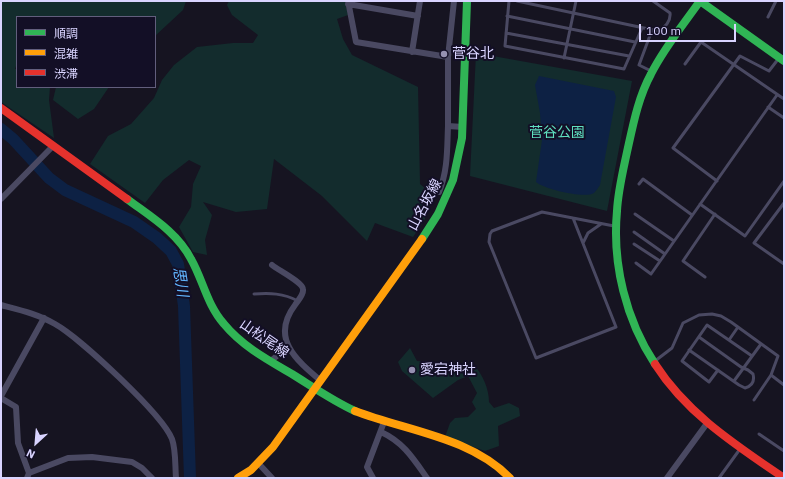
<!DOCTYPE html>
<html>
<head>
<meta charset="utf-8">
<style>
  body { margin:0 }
  #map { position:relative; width:785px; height:479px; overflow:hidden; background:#161421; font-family:"IBM Plex Sans","Noto Sans JP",sans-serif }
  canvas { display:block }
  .frame { position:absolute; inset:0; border:2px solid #d9d4ff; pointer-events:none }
  .legend { position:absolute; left:16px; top:16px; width:140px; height:72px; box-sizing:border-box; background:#130f26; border:1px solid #625e7d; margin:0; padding:5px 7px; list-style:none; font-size:12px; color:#d9d4ff }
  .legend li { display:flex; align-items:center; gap:8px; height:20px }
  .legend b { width:20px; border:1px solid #625e7d }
  .north { position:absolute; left:16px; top:423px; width:40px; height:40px; -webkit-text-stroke:3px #130f26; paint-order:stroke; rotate:206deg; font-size:11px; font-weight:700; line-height:16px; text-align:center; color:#d9d4ff }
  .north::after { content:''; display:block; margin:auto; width:14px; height:18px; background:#d9d4ff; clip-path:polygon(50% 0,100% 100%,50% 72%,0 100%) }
  .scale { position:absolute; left:639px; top:24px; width:97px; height:18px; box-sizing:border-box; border:2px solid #d9d4ff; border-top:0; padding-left:5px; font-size:12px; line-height:14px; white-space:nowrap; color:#d9d4ff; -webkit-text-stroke:3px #130f26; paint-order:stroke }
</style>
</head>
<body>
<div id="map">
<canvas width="785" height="479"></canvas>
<div class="frame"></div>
<ul class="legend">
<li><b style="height:5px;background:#30b455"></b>順調</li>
<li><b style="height:5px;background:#ff9f0a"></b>混雑</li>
<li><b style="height:5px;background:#e5322d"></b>渋滞</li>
</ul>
<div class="north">N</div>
<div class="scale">100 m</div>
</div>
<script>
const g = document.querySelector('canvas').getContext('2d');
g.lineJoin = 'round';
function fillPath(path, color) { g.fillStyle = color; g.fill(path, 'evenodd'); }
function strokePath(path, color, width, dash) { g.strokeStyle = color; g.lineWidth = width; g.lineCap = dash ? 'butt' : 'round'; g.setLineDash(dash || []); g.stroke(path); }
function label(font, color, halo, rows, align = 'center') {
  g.font = font + ' "IBM Plex Sans","Noto Sans JP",sans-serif'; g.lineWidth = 4; g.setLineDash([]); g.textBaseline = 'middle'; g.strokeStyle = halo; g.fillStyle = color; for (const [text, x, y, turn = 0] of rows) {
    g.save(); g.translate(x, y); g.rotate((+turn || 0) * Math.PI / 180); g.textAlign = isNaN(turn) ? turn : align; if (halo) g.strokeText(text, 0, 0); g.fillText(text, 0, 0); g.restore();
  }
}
fillPath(new Path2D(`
  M1,1H186L183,10L155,36V17H17V63L15,69H17V87H50L49,100L54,138L1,102Z
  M229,1H345L348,15L337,19L343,39L352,55L418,87L420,184L434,196L424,221L413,237L375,223L367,241L322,196L274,159L267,209L236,212L203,202L212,215L205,240L207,255L193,252L179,227L191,207L193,184L201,166L189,160L163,180L145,203L90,164L108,136L131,124L154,98L162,80L174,65L197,47L233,43H253L258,35L232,15L227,5Z
  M476,53L632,81L607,211L470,176Z
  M56,87H109L94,109L78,119L53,100Z
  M410,348L417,361C426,361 427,365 434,369C449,376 460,370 474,365C483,375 489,389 489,402L494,408L509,403L519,408L520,416L498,426L499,446L485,451L445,437L450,423L455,418L468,417L476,409L472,402L477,393L468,376L458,380L433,398L402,371L398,362Z`), '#132c2d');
fillPath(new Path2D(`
  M539,76L614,91L616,97L600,185C598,188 596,191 594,193C585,199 544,189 536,182L542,140L540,113L535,85Z`), '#0d2144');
strokePath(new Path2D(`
  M1,129L13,139L49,178L65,190L134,222L157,238L171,251L178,264L184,306L190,478`), '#0d2144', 12);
strokePath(new Path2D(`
  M509,1L505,46L624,69L642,28
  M517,1L658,31C665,28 671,21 670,13L653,1
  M507,16L635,42
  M768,17L776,1
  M506,33L629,56
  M564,58L576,1
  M685,64L701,42L784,99
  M651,71L639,65L652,30
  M768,107L784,118
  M717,181L673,148L740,56L769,71L779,58
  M639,184L643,179L692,215
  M784,203L754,243L784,264
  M700,204L745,236L784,181
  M635,214L674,241
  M573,218L616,327L536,358L489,242L490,234L492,231L542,212L614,226
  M634,232L665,254
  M583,243L588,233L601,224
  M634,244L660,261
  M636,263L651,274L777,95
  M705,277L683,261L715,214
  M254,294C270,293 283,293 298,301
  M729,340L738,327
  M689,350L739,385L745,388C752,386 755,382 753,374L748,370L741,367L699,337
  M655,361L672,348L683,323L699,315L712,314L721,316L731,322L778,356L771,375L754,400
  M718,370L709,382L682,361L707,325L752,356
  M771,375L784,385
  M734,381L761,344
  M759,434L784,451
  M719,478L740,449`), '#4a4962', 3);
strokePath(new Path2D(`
  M348,1L356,42L448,57
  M454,1L448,57V126L463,127
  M348,4L418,16
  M412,52L420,1
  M439,192C448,170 447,149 448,126
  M1,199L53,146
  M272,265C278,270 302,282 303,289C304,295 298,300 295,305C270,338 296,360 321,381
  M1,305C20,310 38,314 55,324C80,338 162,414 172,439C176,450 175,466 176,478
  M271,361L288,346
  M1,396L44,318
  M1,398L16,407L18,443L29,473L27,478
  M381,432C403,442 413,458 427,478
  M259,464L272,478
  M29,473L68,458L92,457L132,462L142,468L152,478
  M373,478L367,467L384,422
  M667,478L708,422`), '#4a4962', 6);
strokePath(new Path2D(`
  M700,1L784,61
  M127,199C151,217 177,232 191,259C203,280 207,305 224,324C242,346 268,360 292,374C313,387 333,401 355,411
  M422,239L438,214L453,180L462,138L467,1
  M655,364C626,320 612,264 617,211C618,191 623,171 627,152C633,125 638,98 651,74C664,48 683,25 700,1`), '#30b455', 8);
strokePath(new Path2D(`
  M355,411C407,431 470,437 510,478
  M238,478L251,470L273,447L422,239`), '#ff9f0a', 8);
strokePath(new Path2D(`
  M1,108L127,199
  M655,364C687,414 736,445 784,478`), '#e5322d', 8);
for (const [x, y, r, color] of [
  [444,54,4,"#9591b1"],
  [412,370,4,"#9591b1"]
]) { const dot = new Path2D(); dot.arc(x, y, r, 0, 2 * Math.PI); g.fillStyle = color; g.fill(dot); strokePath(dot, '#130f26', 1.5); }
label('14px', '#d9d4ff', '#130f26', [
  ["菅谷北",452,54],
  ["愛宕神社",420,370]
], 'left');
label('14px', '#5fe0c0', '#130f26', [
  ["菅谷公園",557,133]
]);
label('14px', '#d9d4ff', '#130f26', [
  ["山名坂線",425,205,-62],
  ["山松尾線",264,339,35]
]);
label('italic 15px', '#62b6ff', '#130f26', [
  ["思川",180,282,81]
]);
</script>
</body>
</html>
